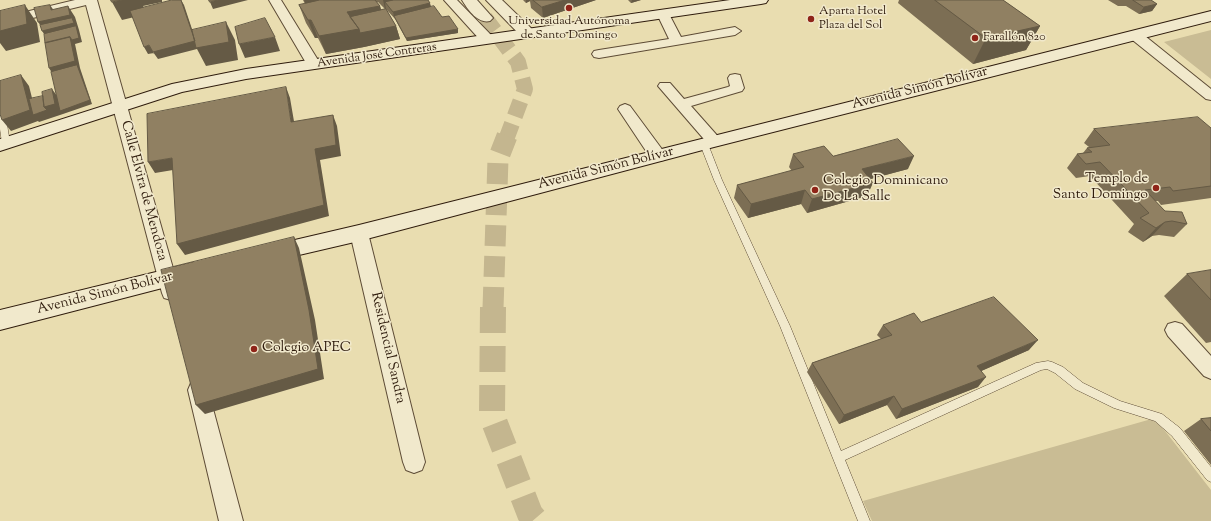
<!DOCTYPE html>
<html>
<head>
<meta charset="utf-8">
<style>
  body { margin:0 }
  canvas { display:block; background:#e9ddb0 }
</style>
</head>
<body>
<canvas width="1211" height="521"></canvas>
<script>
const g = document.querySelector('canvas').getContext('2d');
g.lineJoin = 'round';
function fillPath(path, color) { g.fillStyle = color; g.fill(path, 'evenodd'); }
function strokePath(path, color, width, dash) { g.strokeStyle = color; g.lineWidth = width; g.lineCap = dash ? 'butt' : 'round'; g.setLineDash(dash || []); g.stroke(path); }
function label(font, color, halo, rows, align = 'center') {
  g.font = font + ' "Sorts Mill Goudy",serif'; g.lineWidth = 3; g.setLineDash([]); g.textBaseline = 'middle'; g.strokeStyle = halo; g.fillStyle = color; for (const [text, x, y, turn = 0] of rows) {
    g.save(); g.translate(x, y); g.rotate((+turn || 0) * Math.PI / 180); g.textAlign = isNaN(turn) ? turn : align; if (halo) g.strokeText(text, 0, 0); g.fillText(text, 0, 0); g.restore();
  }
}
fillPath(new Path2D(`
  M1211,30V79L1164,42Z
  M1155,418L1211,490V521H872L863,501Z`), '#c9bc94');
strokePath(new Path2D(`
  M485,18L518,62L525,89L507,137`), '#c4b68f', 16, [16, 8]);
strokePath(new Path2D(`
  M493,308L498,159L507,136`), '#c4b68f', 21, [21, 10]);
strokePath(new Path2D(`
  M493,307L492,416L530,514L536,521`), '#c4b68f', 26, [26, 13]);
const service = new Path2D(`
  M0,103L4,105L10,143L6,146L2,143L0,129Z
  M704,141L708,144L722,180L790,326L841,451L1036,363L1048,361L1052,362L1063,367L1083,383L1120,401L1162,414L1180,428L1211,467V482L1207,480L1172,436L1155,421L1114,408L1075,389L1055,373L1047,369L1041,370L845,460L870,521H858L780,326L714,180L700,144Z`);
const minor = new Path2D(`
  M75,0H97L180,293L178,298L171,300L164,298L162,293L86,5L0,26V18Z
  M269,0H281L321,65L319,68H309Z
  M444,0H457L492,36L494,39L492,42H482Z
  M663,10L669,14L681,37L735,27L741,31L735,35L599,58L594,57L592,54L594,51L599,50L669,39L657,14Z
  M1135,31L1140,32L1211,89V100L1206,99L1130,38L1129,35Z
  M735,74L740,75L744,88L742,91L691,106L722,141L719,145L714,146L709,145L658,86L660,83H670L684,99L728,87L730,86L728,78L730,75Z
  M625,104L630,106L664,152L666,156L664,160L658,161L652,160L618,109L620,106Z
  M359,227L365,228L368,233L425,462L422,470L414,473L406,470L403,462L350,233L353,228Z
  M1175,322L1182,324L1211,356V379L1204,376L1168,336L1165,330L1168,324Z
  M198,381L205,383L208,390L243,521H219L188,390L191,383Z`);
const tertiary = new Path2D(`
  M462,0H477L493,18L490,21C478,24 468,10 462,0Z
  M486,0H502L534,31L536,34L534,37H522Z`);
const secondary = new Path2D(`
  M730,0H768L766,3L761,4L246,79L182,92L0,151V139L172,84L246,69Z
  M1211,11V21L714,147L359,241L269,262L261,260L258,254L261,248L269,246L359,225Z
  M193,263L201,266L204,272L201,278L0,330V310Z`);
strokePath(service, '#5e4c36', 1);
strokePath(minor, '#5e4c36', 2);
strokePath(tertiary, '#5e4c36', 2);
strokePath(secondary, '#2f1c0d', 2);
fillPath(service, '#f1e9cc');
fillPath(minor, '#f1e9cc');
fillPath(tertiary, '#f1e9cc');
fillPath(secondary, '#f1e9cc');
fillPath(new Path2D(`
  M303,0H428L431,7L458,33L407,41L395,19L386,9L396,26L400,39L364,47L326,54L318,38H315L306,23L299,5L305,4ZM377,2H378L385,9L381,10L380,6Z
  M523,0H596L543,18L531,8L530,1L526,3Z
  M628,0H641L631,3Z
  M899,0H1003L1040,26L1026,50L973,64L898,3Z
  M1108,0H1151L1157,4L1152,11L1139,14L1126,6H1118Z
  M1211,128V198L1161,205L1158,201H1155L1165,211L1187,224L1174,237L1159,235L1152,236L1143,242L1128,232L1134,224L1090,176L1076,178L1067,168L1077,154L1083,153L1087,148L1089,147L1084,143L1094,129Z
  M793,154L833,156L908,169L870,179L867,196L807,213L801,204L748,218L734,198L737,185L792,171L789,167Z
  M1211,270V342L1206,343L1164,296L1187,274Z
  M921,322L1029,350L981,371L978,387L896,419L887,405L839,424L807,372L812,363L881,339L877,335L883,325Z
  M1211,418V465L1184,431L1201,419Z`), '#7c6e54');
fillPath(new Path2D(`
  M122,0H162V2L143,6L147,14L122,20L112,2Z
  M181,0L184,5L198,47L226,22L235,40L238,60L206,66L197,49L158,59L153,52Z
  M218,0H248L213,9L210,2Z
  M304,0H321L306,5Z
  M383,0H416L385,2L386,9H385Z
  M526,0H530V1L526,3Z
  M565,0H596L543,18L542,7Z
  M632,0H641L631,3Z
  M430,3L432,11L394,16L393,12Z
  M1157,4L1152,11L1139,14L1144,7Z
  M25,5L37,23L40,42L6,51L0,43V31Z
  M50,5L57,15L68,6L75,17L79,30L82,42L75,44L80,68L92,104L63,114L39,122L38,121L11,131L2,120L21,75L29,86L36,114L44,107L52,89L60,100L54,76L49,68L70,37L77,30L47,38L42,31L44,30L38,22L51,10Z
  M380,6L385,24L396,26L400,39L364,47L326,54L319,36L347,12Z
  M308,20H311L318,38H315Z
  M1040,26L1026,50L973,64L986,38Z
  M458,29V33L407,41L406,38Z
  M275,37L280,51L245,58L239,44Z
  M149,45L154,53L148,54L144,47Z
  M286,87L290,98L296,133L291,122Z
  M333,115L337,126L341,156L320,160L329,216L185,255L177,244L315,149Z
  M914,156L908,169L856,183L862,169Z
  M172,158L179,169L155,173L148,162Z
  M873,183L867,196L807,213L812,199Z
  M805,190L801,204L748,218L751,204Z
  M1165,222L1152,236L1143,242L1156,228Z
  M294,237L299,248L315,320L324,379L205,414L196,405Z
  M1038,340L1029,350L970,376L977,366Z
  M986,377L978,387L896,419L902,409Z
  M894,396L887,405L839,424L844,415Z`), '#655a45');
const building = new Path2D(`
  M111,0H122L112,2Z
  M172,0H181L195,41L153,52L149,45L144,47L130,11Z
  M209,0H218L210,2Z
  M320,0H375L380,6L347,12L359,29L319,36L311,20H308L299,5Z
  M394,0H428L430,3L393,12L385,2Z
  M533,0H565L542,7Z
  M935,0H1003L1040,26L986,38Z
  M1133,0H1151L1157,4L1144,7Z
  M25,5L27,24L0,31V11Z
  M50,5L51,10L68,6L70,15L38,22L34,8Z
  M434,6L442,17L449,16L458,29L406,38L394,16Z
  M386,9L396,26L360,33L359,29L350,17Z
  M72,18L74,23L42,31L40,25Z
  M265,18L275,37L239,44L235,27Z
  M226,22L229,42L196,48L192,30Z
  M76,26L79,38L72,40L70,37L45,43L44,34Z
  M70,37L75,61L49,68L45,43Z
  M77,65L90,100L60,111L51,72Z
  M21,75L30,110L2,120L0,114V81Z
  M286,87L291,122L333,115L336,145L315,149L324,205L177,244L172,158L148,162L147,114Z
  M52,89L55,104L44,107L42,92Z
  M43,96L44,107L47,110L33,115L29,99Z
  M1198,117L1211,128V186L1173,191L1170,187L1145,190L1165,211L1182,212L1187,224L1172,221L1165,222L1156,228L1140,218L1149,213L1100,162L1086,164L1077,154L1092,152L1087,148L1110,145L1094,129Z
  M898,139L914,156L862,169L873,183L812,199L805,190L751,204L737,185L804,167L793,154L824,146L833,156Z
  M294,237L309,310L318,369L196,405L161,270Z
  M1211,270V300L1187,274Z
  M994,297L1038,340L977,366L986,377L902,409L894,396L844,415L812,363L892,335L883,325L914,313L921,322Z
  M1211,418V431L1201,419Z`);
fillPath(building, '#908062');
strokePath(building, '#655a45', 1);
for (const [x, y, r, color] of [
  [569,8,4,"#8f2418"],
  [811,19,4,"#8f2418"],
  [975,38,4,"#8f2418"],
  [1156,188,4,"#8f2418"],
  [815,190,4,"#8f2418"],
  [254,349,4,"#8f2418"]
]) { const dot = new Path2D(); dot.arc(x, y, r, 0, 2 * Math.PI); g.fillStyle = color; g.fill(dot); strokePath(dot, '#f1e9cc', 1.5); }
label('12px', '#2f1c0d', '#f1e9cc', [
  ["Aparta Hotel",819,12],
  ["Plaza del Sol",819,26],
  ["Universidad Autónoma",569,22,"center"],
  ["de Santo Domingo",569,36,"center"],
  ["Farallón 820",983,38]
], 'left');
label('12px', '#2f1c0d', '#f1e9cc', [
  ["Avenida José Contreras",377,56,-8]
]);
label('14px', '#2f1c0d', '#f1e9cc', [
  ["Avenida Simón Bolívar",920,89,-14],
  ["Avenida Simón Bolívar",606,169,-14],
  ["Calle Elvira de Mendoza",143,191,75],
  ["Avenida Simón Bolívar",105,294,-14],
  ["Residencial Sandra",387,348,77]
]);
label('14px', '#2f1c0d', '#f1e9cc', [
  ["Templo de",1148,180,"right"],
  ["Santo Domingo",1148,196,"right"],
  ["Colegio Dominicano",823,182],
  ["De La Salle",823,198],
  ["Colegio APEC",262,349]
], 'left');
</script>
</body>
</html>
